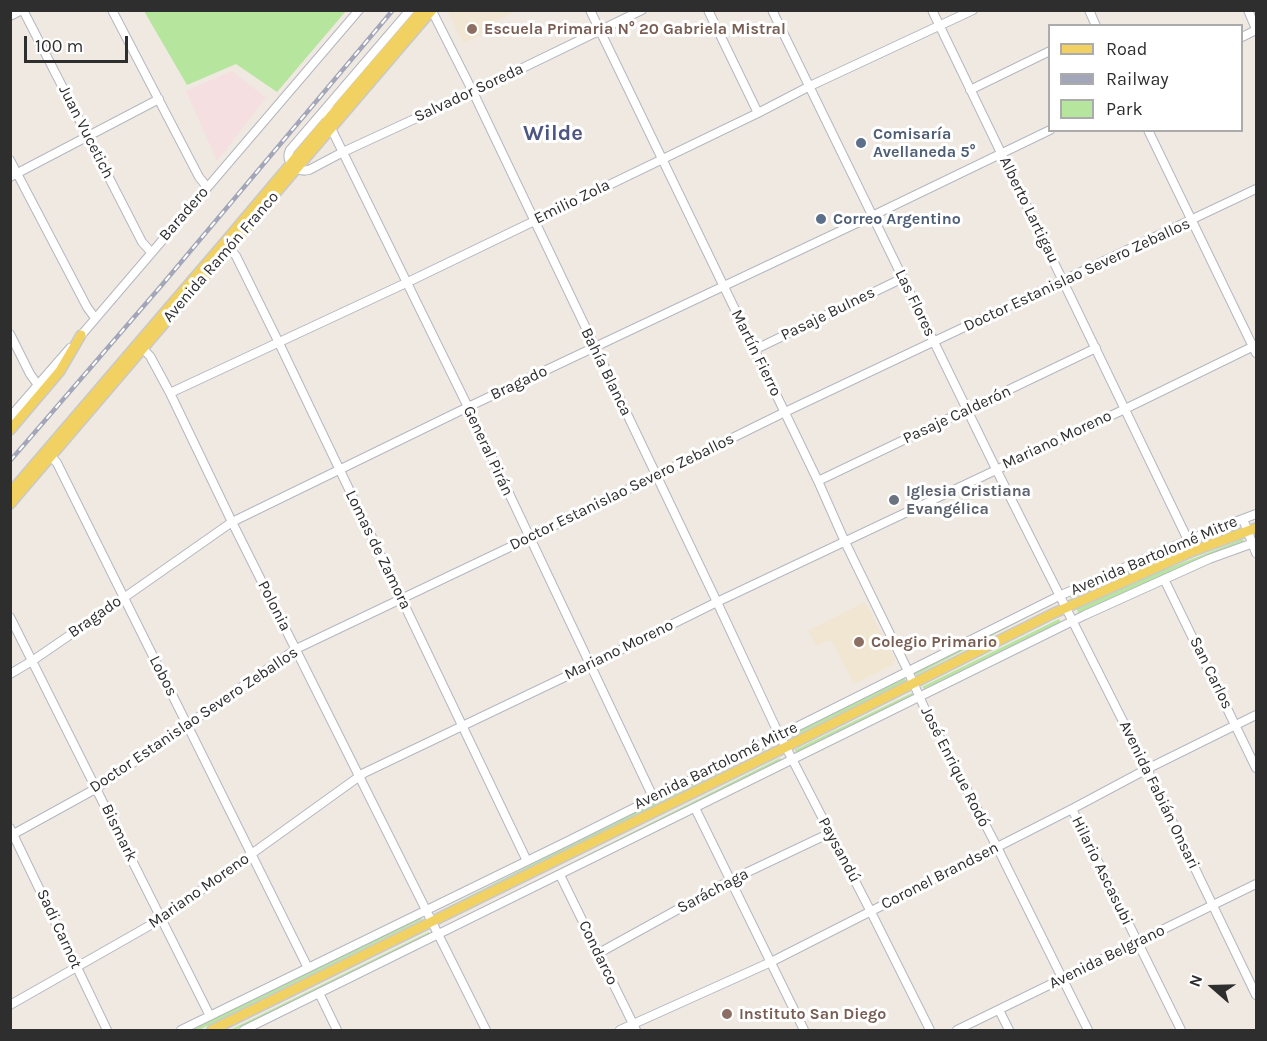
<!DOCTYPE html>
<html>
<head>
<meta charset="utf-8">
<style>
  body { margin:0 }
  #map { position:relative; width:1267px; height:1041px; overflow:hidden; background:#efe9e1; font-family:Karla,sans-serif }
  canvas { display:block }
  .frame { position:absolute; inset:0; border:12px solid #2e2e2e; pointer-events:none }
  .legend { position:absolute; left:1048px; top:24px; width:195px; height:108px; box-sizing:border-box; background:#fff; border:2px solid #ababab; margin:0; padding:8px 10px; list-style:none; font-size:18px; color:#2e2e2e }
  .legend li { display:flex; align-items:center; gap:12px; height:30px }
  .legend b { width:30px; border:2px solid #ababab }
  .north { position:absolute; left:1183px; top:957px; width:60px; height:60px; -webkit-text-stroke:4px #fff; paint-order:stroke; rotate:290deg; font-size:16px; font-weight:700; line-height:24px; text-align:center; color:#2e2e2e }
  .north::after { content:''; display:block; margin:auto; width:21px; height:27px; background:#2e2e2e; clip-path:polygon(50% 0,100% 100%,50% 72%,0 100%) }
  .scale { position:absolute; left:24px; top:36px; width:104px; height:27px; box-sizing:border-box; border:3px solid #2e2e2e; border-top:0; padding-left:8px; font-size:18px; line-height:21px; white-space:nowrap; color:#2e2e2e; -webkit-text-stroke:4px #fff; paint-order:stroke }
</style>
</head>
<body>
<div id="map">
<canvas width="1267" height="1041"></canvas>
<div class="frame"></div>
<ul class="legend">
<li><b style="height:8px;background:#f2d163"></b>Road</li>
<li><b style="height:8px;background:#a3a6b8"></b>Railway</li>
<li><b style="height:16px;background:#b6e59e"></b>Park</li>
</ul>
<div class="north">N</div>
<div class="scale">100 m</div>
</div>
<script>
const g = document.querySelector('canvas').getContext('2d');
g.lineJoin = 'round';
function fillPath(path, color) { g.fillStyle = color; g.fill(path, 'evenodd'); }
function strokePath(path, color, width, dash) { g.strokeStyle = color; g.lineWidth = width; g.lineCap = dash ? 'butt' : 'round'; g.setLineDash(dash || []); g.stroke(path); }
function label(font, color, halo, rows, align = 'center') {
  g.font = font + ' Karla,sans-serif'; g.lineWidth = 6; g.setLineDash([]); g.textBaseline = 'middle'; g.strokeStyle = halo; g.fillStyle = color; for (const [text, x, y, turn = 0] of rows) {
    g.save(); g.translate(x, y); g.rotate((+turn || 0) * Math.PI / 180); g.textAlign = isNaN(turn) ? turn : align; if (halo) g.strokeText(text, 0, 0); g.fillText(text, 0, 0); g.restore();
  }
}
fillPath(new Path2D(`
  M449,10H510L512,13L487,26L490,31L463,43L448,12Z
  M865,602L895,659L894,664L854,684L831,640L816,645L808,631Z`), '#f0e6d1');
fillPath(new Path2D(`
  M232,71L266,98L217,161L186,91Z`), '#f5dfe0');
fillPath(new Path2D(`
  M144,11H346L277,92L236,64L187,85Z
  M1237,524L1239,527L1071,599L1069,595L1188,543Z
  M1243,539L1244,543L1205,558L1078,613L1077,609L1164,570Z
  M1052,602L1053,604L916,675L914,672Z
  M1059,619L1061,622L924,689L922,687Z
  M904,677L906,681L788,739L786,736Z
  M912,693L913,695L796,753L795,750Z
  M772,742L774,745L441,914L440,911Z
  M780,758L781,760L448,929L446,926Z
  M420,917L422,919L421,920L199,1030H191Z
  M429,932V934L235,1030H230Z`), '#b6e59e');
const minor = new Path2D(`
  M23,10L142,242L151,252
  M112,10L199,177L207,187
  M410,10L290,150C284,162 297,173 309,170L343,152L473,92L642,10
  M590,10L818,481L845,542L908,671L924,707L997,847L1088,1030
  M708,10L758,113
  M772,10L996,469L1147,769L1256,995
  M932,10L1188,540
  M1089,10L1096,26
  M1248,10L1256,29
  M432,11L473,92L717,602L775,726L871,912L930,1030
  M10,16L22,10
  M1242,37L1256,30
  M970,90L1050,51
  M329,105L327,120L468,407L653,797
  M1148,130L1256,353
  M10,160L87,307L95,318
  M10,177L159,99
  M226,245L236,256L279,343L527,861
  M10,334L30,374L38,385
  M78,339L359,10
  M139,345L150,356L170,393L232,522L486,1030
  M754,350L903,278
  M170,393L406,283L758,113L810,86L973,10
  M10,417L70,348
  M49,454L57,463L308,968
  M818,481L1096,348
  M1243,519L1256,553
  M1164,579L1256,768
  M10,617L210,1016
  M10,674L32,661L115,604L232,522L468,407L872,216L1050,130
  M695,808L804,1030
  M1072,809L1181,1030
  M10,828L107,1030
  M10,836L97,788L296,649L529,538L785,412L1256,189
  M560,875L636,1030
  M599,953L731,880L830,833
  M319,993L337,1030
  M10,1005L161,919L364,773L590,665L717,602L1125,409L1256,345
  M999,1010L1009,1030
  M181,1030L568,841L1059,596L1188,540L1256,514
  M244,1030L1085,615L1209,559L1256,542
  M620,1030L771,962L1072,809L1147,769L1256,715
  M957,1030L1256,884`);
const major = new Path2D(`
  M10,430L60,371L81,335
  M10,493L224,243L342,103L422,10
  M10,504L432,10
  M212,1030L786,747L1052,614L1193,551L1256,528`);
strokePath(minor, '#b4b7c1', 10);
strokePath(major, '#c9c9c9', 12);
strokePath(minor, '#fff', 8);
strokePath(major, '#f2d163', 9);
const rail = new Path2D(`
  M10,461L161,286L393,10`);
strokePath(rail, '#a3a6b8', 4.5);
strokePath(rail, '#fff', 2, [7]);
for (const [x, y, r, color] of [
  [472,29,6,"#8d6e63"],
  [861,143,6,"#5c6f8a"],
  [821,219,6,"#5c6f8a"],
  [894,500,6,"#6b7280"],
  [859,642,6,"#8d6e63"],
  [727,1014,6,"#8d6e63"]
]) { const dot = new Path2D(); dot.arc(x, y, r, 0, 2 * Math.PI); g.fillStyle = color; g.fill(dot); strokePath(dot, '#fff', 2); }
label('bold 16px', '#785e54', '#fff', [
  ["Escuela Primaria N° 20 Gabriela Mistral",484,29],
  ["Colegio Primario",871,642],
  ["Instituto San Diego",739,1014]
], 'left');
label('16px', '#2e2e2e', '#fff', [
  ["Salvador Soreda",469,93,-25],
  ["Juan Vucetich",86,132,63],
  ["Emilio Zola",572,202,-26],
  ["Alberto Lartigau",1029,210,64],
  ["Baradero",184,214,-49],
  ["Avenida Ramón Franco",221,257,-49],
  ["Doctor Estanislao Severo Zeballos",1077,275,-25],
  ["Las Flores",915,303,64],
  ["Pasaje Bulnes",828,314,-26],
  ["Martín Fierro",756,353,64],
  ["Bahía Blanca",606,372,64],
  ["Bragado",519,383,-25],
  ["Pasaje Calderón",957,415,-25],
  ["Mariano Moreno",1057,440,-25],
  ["General Pirán",488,451,65],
  ["Doctor Estanislao Severo Zeballos",622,492,-26],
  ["Lomas de Zamora",378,550,64],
  ["Avenida Bartolomé Mitre",1154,556,-23],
  ["Polonia",274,606,63],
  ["Bragado",95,617,-35],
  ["Mariano Moreno",619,650,-26],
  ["San Carlos",1211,673,64],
  ["Lobos",163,676,63],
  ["Doctor Estanislao Severo Zeballos",194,720,-34],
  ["Avenida Bartolomé Mitre",716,766,-26],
  ["José Enrique Rodó",955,767,63],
  ["Avenida Fabián Onsari",1159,795,64],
  ["Bismark",119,833,64],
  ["Paysandú",839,850,62],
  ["Hilario Ascasubi",1102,871,64],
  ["Coronel Brandsen",940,876,-27],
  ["Mariano Moreno",199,891,-35],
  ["Saráchaga",713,891,-28],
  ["Sadi Carnot",59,929,65],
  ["Condarco",598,953,64],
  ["Avenida Belgrano",1107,957,-26]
]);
label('bold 16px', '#4e5e75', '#fff', [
  ["Comisaría",873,134],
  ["Avellaneda 5°",873,152],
  ["Correo Argentino",833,219]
], 'left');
label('bold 16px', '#5b616d', '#fff', [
  ["Iglesia Cristiana",906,491],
  ["Evangélica",906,509]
], 'left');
label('bold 22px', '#4d5680', '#fff', [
  ["Wilde",553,134]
]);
</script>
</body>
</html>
